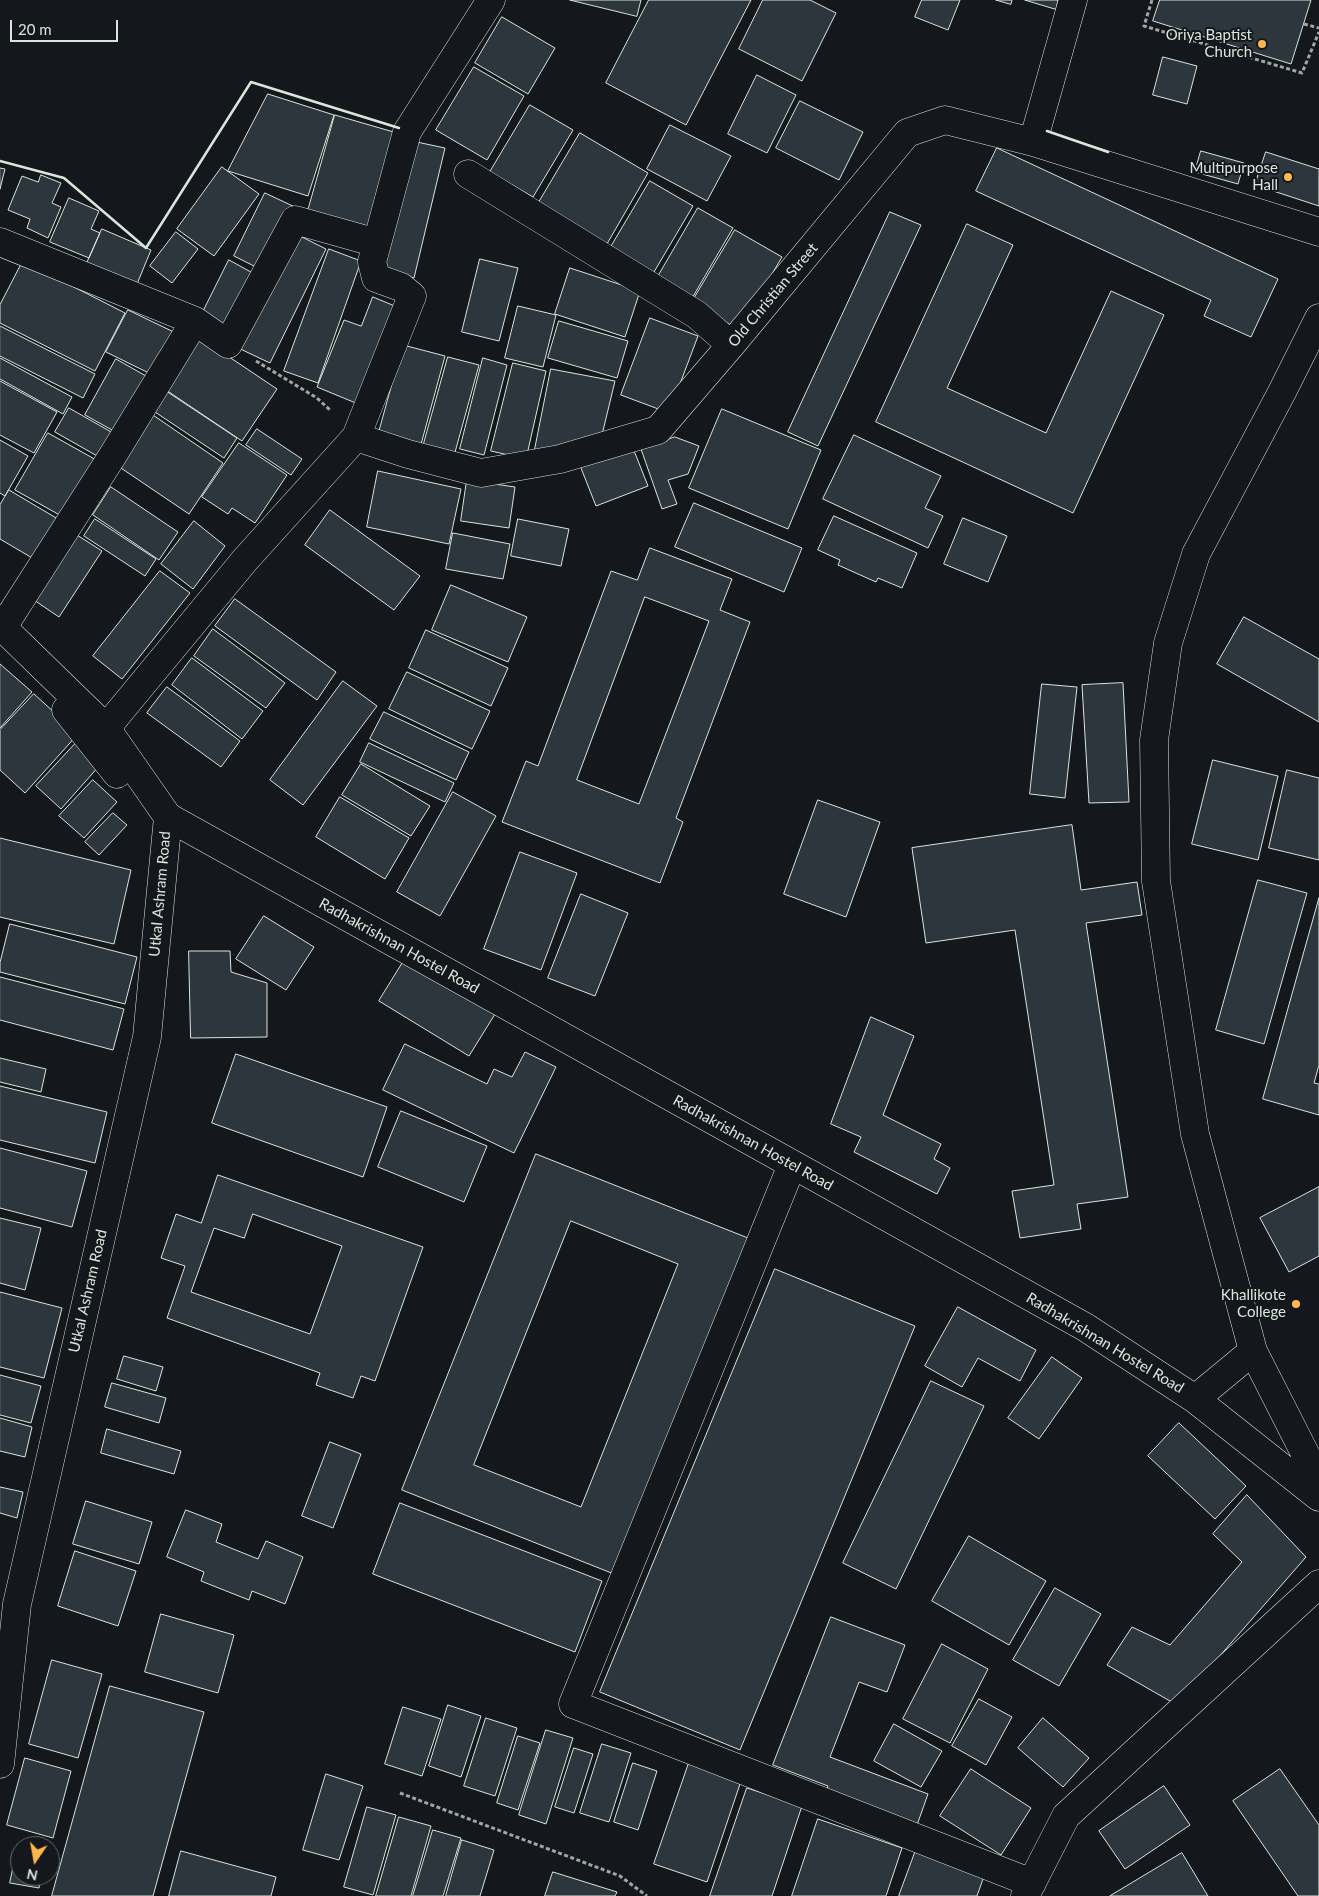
<!DOCTYPE html>
<html>
<head>
<meta charset="utf-8">
<style>
  body { margin:0 }
  #map { position:relative; width:1319px; height:1896px; overflow:hidden; background:#14181c; font-family:Lato,sans-serif }
  canvas { display:block }
  .north { position:absolute; left:10px; top:1836px; width:50px; height:50px; box-sizing:border-box; background:#14181c; border:1px solid #626a69; border-radius:50%; rotate:192deg; font-size:14px; font-weight:700; line-height:20px; text-align:center; color:#d8e6dc }
  .north::after { content:''; display:block; margin:auto; width:18px; height:22px; background:#ffb74d; clip-path:polygon(50% 0,100% 100%,50% 72%,0 100%) }
  .scale { position:absolute; left:10px; top:20px; width:108px; height:22px; box-sizing:border-box; border:2px solid #d8e6dc; border-top:0; padding-left:6px; font-size:15px; line-height:18px; white-space:nowrap; color:#d8e6dc; -webkit-text-stroke:4px #14181c; paint-order:stroke }
</style>
</head>
<body>
<div id="map">
<canvas width="1319" height="1896"></canvas>
<div class="north">N</div>
<div class="scale">20 m</div>
</div>
<script>
const g = document.querySelector('canvas').getContext('2d');
g.lineJoin = 'round';
function fillPath(path, color) { g.fillStyle = color; g.fill(path, 'evenodd'); }
function strokePath(path, color, width, dash) { g.strokeStyle = color; g.lineWidth = width; g.lineCap = dash ? 'butt' : 'round'; g.setLineDash(dash || []); g.stroke(path); }
function label(font, color, halo, rows, align = 'center') {
  g.font = font + ' Lato,sans-serif'; g.lineWidth = 4; g.setLineDash([]); g.textBaseline = 'middle'; g.strokeStyle = halo; g.fillStyle = color; for (const [text, x, y, turn = 0] of rows) {
    g.save(); g.translate(x, y); g.rotate((+turn || 0) * Math.PI / 180); g.textAlign = isNaN(turn) ? turn : align; if (halo) g.strokeText(text, 0, 0); g.fillText(text, 0, 0); g.restore();
  }
}
const building = new Path2D(`
  M570,0H641L637,16Z
  M649,0H751L686,125L606,83Z
  M763,0H810L836,13L802,81L739,49Z
  M922,0H960L948,30L915,17Z
  M996,0H1012L1011,4Z
  M1025,0H1058L1056,9Z
  M1160,0H1311L1291,64L1153,21Z
  M502,17L555,48L528,94L475,63Z
  M1163,57L1197,66L1187,104L1153,95Z
  M474,67L524,96L487,160L436,130Z
  M757,75L796,95L767,153L728,134Z
  M268,94L334,115L308,196L228,171Z
  M800,101L863,132L839,180L776,148Z
  M530,105L573,130L533,197L490,172Z
  M335,115L404,135L374,238L306,218Z
  M670,125L731,156L707,201L647,169Z
  M580,133L648,173L604,249L535,209Z
  M412,141L445,148L414,278L381,270Z
  M997,148L1278,279L1251,337L1204,316L1211,300L976,191Z
  M1201,151L1244,163L1238,184L1195,172Z
  M1266,152L1319,169V206L1255,185Z
  M222,167L259,194L214,256L177,229Z
  M0,168L5,169L0,189Z
  M41,175L61,183L52,203L61,207L48,238L27,228L30,219L8,210L22,176L38,182Z
  M650,181L693,206L651,277L608,252Z
  M265,193L297,208L264,271L234,256Z
  M69,198L99,211L91,229L100,233L89,258L50,242Z
  M698,208L733,228L691,300L656,280Z
  M890,212L921,225L818,446L788,432Z
  M967,224L1013,245L947,388L1046,433L1111,291L1164,315L1073,513L876,422Z
  M102,229L151,250L137,284L87,263Z
  M735,230L782,257L739,330L692,302Z
  M290,231L326,249L270,363L234,346Z
  M176,232L198,249L172,283L150,266Z
  M329,249L361,261L318,383L284,371Z
  M480,259L518,268L499,341L462,332Z
  M229,260L260,277L230,336L199,320Z
  M23,261L125,313L95,371L0,323V305Z
  M570,268L640,291L625,337L555,314Z
  M373,297L402,309L363,406L317,387L344,320L361,326Z
  M518,306L556,315L543,367L505,358Z
  M128,310L180,335L159,378L106,352Z
  M650,318L698,336L669,413L621,395Z
  M559,321L628,341L617,378L548,358Z
  M0,326L95,374L83,398L0,356Z
  M201,338L277,389L242,441L166,390Z
  M403,345L445,356L420,448L378,436Z
  M448,357L479,365L454,456L423,447Z
  M0,358L72,397L63,414L0,379Z
  M483,358L507,365L484,455L460,449Z
  M116,359L153,380L121,435L85,415Z
  M513,363L546,371L526,459L491,451Z
  M551,369L615,381L601,439L534,454Z
  M0,381L57,412L34,453L0,435Z
  M163,389L237,438L224,458L149,408Z
  M69,408L120,437L106,461L55,432Z
  M722,409L821,450L788,529L689,488Z
  M147,411L223,463L189,514L112,462Z
  M257,429L302,459L291,475L246,445Z
  M48,433L98,461L65,518L15,490Z
  M854,435L941,476L925,508L943,516L928,548L823,499Z
  M675,437L699,446L688,474L668,480L677,504L662,509L641,449Z
  M0,440L28,456L5,496L0,493Z
  M239,443L287,475L255,523L232,508L228,514L202,497Z
  M631,443L648,486L596,506L579,463Z
  M378,471L461,489L449,544L367,527Z
  M467,480L515,487L509,528L461,521Z
  M111,487L178,532L159,560L93,515Z
  M9,490L63,522L39,562L0,539V505Z
  M694,503L802,548L784,592L675,547Z
  M330,510L420,576L394,610L305,545Z
  M834,516L917,553L902,588L878,578L876,582L838,565L840,560L818,550Z
  M963,518L1007,536L988,582L944,564Z
  M95,519L156,559L145,576L84,536Z
  M518,519L569,529L561,566L511,556Z
  M194,521L225,546L193,589L161,564Z
  M453,533L510,544L503,579L446,569Z
  M77,535L102,551L59,617L34,600Z
  M650,548L732,579L720,610L750,622L676,818L683,822L660,883L502,822L526,761L538,766L611,571L637,580ZM645,597L709,621L639,804L577,780Z
  M160,571L190,593L122,679L93,656Z
  M451,585L527,617L508,662L432,630Z
  M235,599L336,672L317,700L215,626Z
  M1244,617L1319,659V722L1217,664Z
  M213,629L285,683L266,708L194,656Z
  M426,630L508,668L491,706L409,668Z
  M192,658L263,711L242,739L172,685Z
  M0,664L32,692L0,728Z
  M407,672L490,711L472,749L389,709Z
  M343,681L377,706L303,805L270,780Z
  M1123,683L1129,802L1089,803L1082,685Z
  M1042,684L1077,687L1065,798L1030,794Z
  M167,687L240,741L221,767L147,713Z
  M34,694L78,734L25,793L0,770V730Z
  M384,712L469,752L456,780L370,739Z
  M76,743L100,765L61,809L36,786Z
  M369,743L454,783L445,802L360,762Z
  M1213,760L1278,776L1258,860L1192,844Z
  M361,764L430,806L411,836L342,795Z
  M1287,770L1319,778V860L1269,848Z
  M93,780L117,802L84,838L59,816Z
  M453,792L496,816L440,916L397,892Z
  M340,797L409,838L385,879L316,837Z
  M818,800L880,822L846,917L784,894Z
  M113,813L127,825L99,855L85,842Z
  M1072,825L1081,890L1137,882L1142,915L1086,923L1128,1197L1077,1204L1081,1229L1020,1238L1012,1191L1054,1185L1015,930L926,943L912,848Z
  M0,838L131,870L114,944L0,917Z
  M520,852L577,873L541,970L484,949Z
  M1258,880L1307,893L1264,1044L1216,1030Z
  M581,894L628,913L595,996L548,978Z
  M1319,898V1065L1314,1083L1319,1084V1115L1263,1099Z
  M264,916L314,947L286,990L236,959Z
  M10,924L137,957L125,1004L0,972V963Z
  M189,951H230L231,972L267,983V1037L191,1038Z
  M405,959L495,1014L469,1056L379,1001Z
  M0,977L124,1009L113,1050L0,1020Z
  M871,1017L914,1036L883,1115L941,1144L934,1159L950,1168L937,1194L854,1152L861,1137L831,1124Z
  M405,1044L487,1084L494,1069L512,1077L525,1052L556,1067L514,1153L383,1090Z
  M236,1054L387,1107L363,1177L212,1123Z
  M0,1058L46,1069L41,1092L0,1082Z
  M0,1086L107,1112L95,1163L0,1140Z
  M401,1111L487,1146L464,1202L378,1167Z
  M0,1148L87,1171L72,1227L0,1208Z
  M536,1154L748,1238L614,1574L402,1490ZM571,1221L678,1264L581,1507L474,1465Z
  M218,1175L423,1247L375,1381L361,1376L353,1398L316,1385L320,1373L167,1318L185,1266L161,1258L176,1214L201,1223ZM253,1214L342,1246L310,1334L191,1292L214,1228L244,1238Z
  M1319,1187V1256L1289,1272L1260,1218Z
  M0,1218L41,1228L25,1290L0,1283Z
  M775,1269L915,1326L740,1750L600,1692Z
  M0,1292L62,1308L44,1378L0,1367Z
  M958,1307L1036,1350L1020,1381L978,1358L962,1387L925,1366Z
  M124,1356L163,1367L156,1391L117,1379Z
  M1052,1357L1082,1378L1039,1439L1008,1418Z
  M0,1375L41,1386L31,1423L0,1415Z
  M931,1381L984,1406L896,1589L843,1563Z
  M112,1383L166,1398L159,1423L105,1407Z
  M0,1418L32,1427L25,1457L0,1451Z
  M1179,1423L1246,1486L1215,1519L1148,1456Z
  M107,1429L181,1451L174,1474L101,1453Z
  M330,1442L361,1454L333,1528L302,1516Z
  M0,1487L23,1492L17,1518L0,1513Z
  M1247,1495L1306,1557L1177,1705L1107,1665L1132,1627L1170,1645L1242,1562L1213,1534Z
  M86,1501L152,1522L139,1564L73,1544Z
  M400,1503L602,1581L575,1652L373,1574Z
  M186,1510L222,1524L216,1542L258,1559L266,1541L303,1557L285,1604L252,1591L249,1600L201,1581L204,1572L167,1557Z
  M969,1536L1046,1581L1009,1645L932,1601Z
  M75,1551L136,1571L118,1626L58,1606Z
  M1055,1588L1101,1614L1059,1686L1013,1660Z
  M161,1614L234,1635L218,1693L145,1672Z
  M831,1617L905,1645L887,1692L859,1682L830,1757L928,1794L917,1825L827,1790L828,1786L773,1765Z
  M942,1644L988,1669L950,1743L903,1719Z
  M52,1660L102,1674L78,1758L29,1744Z
  M110,1686L204,1712L153,1896H52Z
  M979,1699L1012,1717L986,1765L952,1746Z
  M448,1705L481,1716L461,1777L429,1766Z
  M403,1707L441,1719L422,1776L385,1764Z
  M486,1718L517,1728L495,1796L464,1786Z
  M1043,1718L1089,1758L1063,1787L1018,1748Z
  M894,1724L942,1751L921,1787L874,1761Z
  M546,1730L573,1738L546,1824L519,1815Z
  M518,1736L540,1743L518,1810L497,1803Z
  M602,1744L631,1753L609,1822L580,1813Z
  M574,1748L593,1754L574,1813L555,1807Z
  M25,1758L71,1771L53,1838L7,1825Z
  M690,1760L742,1778L707,1882L654,1864Z
  M633,1763L657,1771L638,1830L614,1822Z
  M971,1769L1031,1808L1001,1855L940,1816Z
  M1280,1769L1319,1825V1896H1298L1233,1801Z
  M326,1774L363,1786L339,1860L303,1850Z
  M1164,1786L1190,1825L1125,1869L1099,1831Z
  M747,1788L802,1806L772,1896H710Z
  M367,1807L396,1815L373,1895L344,1887Z
  M399,1817L431,1826L411,1896H376Z
  M818,1819L902,1848L886,1896H792Z
  M433,1830L461,1838L443,1896H413Z
  M462,1840L494,1850L480,1896H446Z
  M916,1850L984,1876L977,1896H899Z
  M181,1851L276,1877L271,1896H169Z
  M1182,1853L1208,1896H1110Z
  M16,1855L20,1856V1876H41L39,1888L10,1883Z
  M553,1872L617,1892L615,1896H545Z`);
fillPath(building, '#2c363c');
strokePath(building, '#d8e6dc', 1);
const street = new Path2D(`
  M1033,142L1073,0
  M468,174L697,315L731,345
  M0,242L195,321L228,344L295,220L377,243
  M356,437L408,454L481,473L560,459L658,430L731,345L907,133L945,120L1033,142L1319,232
  M3,627L113,455L195,321
  M106,728L245,560L356,437L412,296L401,287L376,278L372,262L407,132L491,0
  M792,1165L573,1704L1032,1883
  M1025,1896L1066,1816L1319,1584`);
const secondary = new Path2D(`
  M1319,318L1282,392L1196,554L1168,643L1154,740L1156,881L1195,1134L1253,1351L1319,1481
  M168,817L1085,1327L1195,1399L1319,1497
  M1195,1399L1253,1351`);
const primary = new Path2D(`
  M0,625L106,728L168,817
  M66,710L117,774
  M0,1764L17,1604L147,1037L168,817`);
strokePath(street, '#d8e6dc', 29);
strokePath(secondary, '#d8e6dc', 29);
strokePath(primary, '#d8e6dc', 29);
strokePath(new Path2D(`
  M1152,0L1144,26L1302,73L1319,32
  M1304,24L1319,28
  M256,361L317,398L331,411
  M400,1793L620,1876L647,1896`), '#9da8a2', 3, [4, 2.5]);
strokePath(street, '#14181c', 28);
strokePath(secondary, '#14181c', 28);
strokePath(primary, '#14181c', 28);
strokePath(new Path2D(`
  M1047,131L1108,152
  M0,161L64,178L146,248L251,82L399,128`), '#d8e6dc', 2.5);
for (const [x, y, r, color] of [
  [1262,44,5,"#ffb74d"],
  [1288,177,5,"#ffb74d"],
  [1296,1304,5,"#ffb74d"]
]) { const dot = new Path2D(); dot.arc(x, y, r, 0, 2 * Math.PI); g.fillStyle = color; g.fill(dot); strokePath(dot, '#14181c', 2); }
label('15px', '#d8e6dc', '#14181c', [
  ["Oriya Baptist",1252,35],
  ["Church",1252,52],
  ["Multipurpose",1278,168],
  ["Hall",1278,185],
  ["Khallikote",1286,1295],
  ["College",1286,1312]
], 'right');
label('15px', '#d8e6dc', '#14181c', [
  ["Old Christian Street",773,295,-50],
  ["Utkal Ashram Road",160,894,-85],
  ["Radhakrishnan Hostel Road",399,946,29],
  ["Radhakrishnan Hostel Road",753,1143,29],
  ["Utkal Ashram Road",88,1291,-77],
  ["Radhakrishnan Hostel Road",1105,1343,31]
]);
</script>
</body>
</html>
